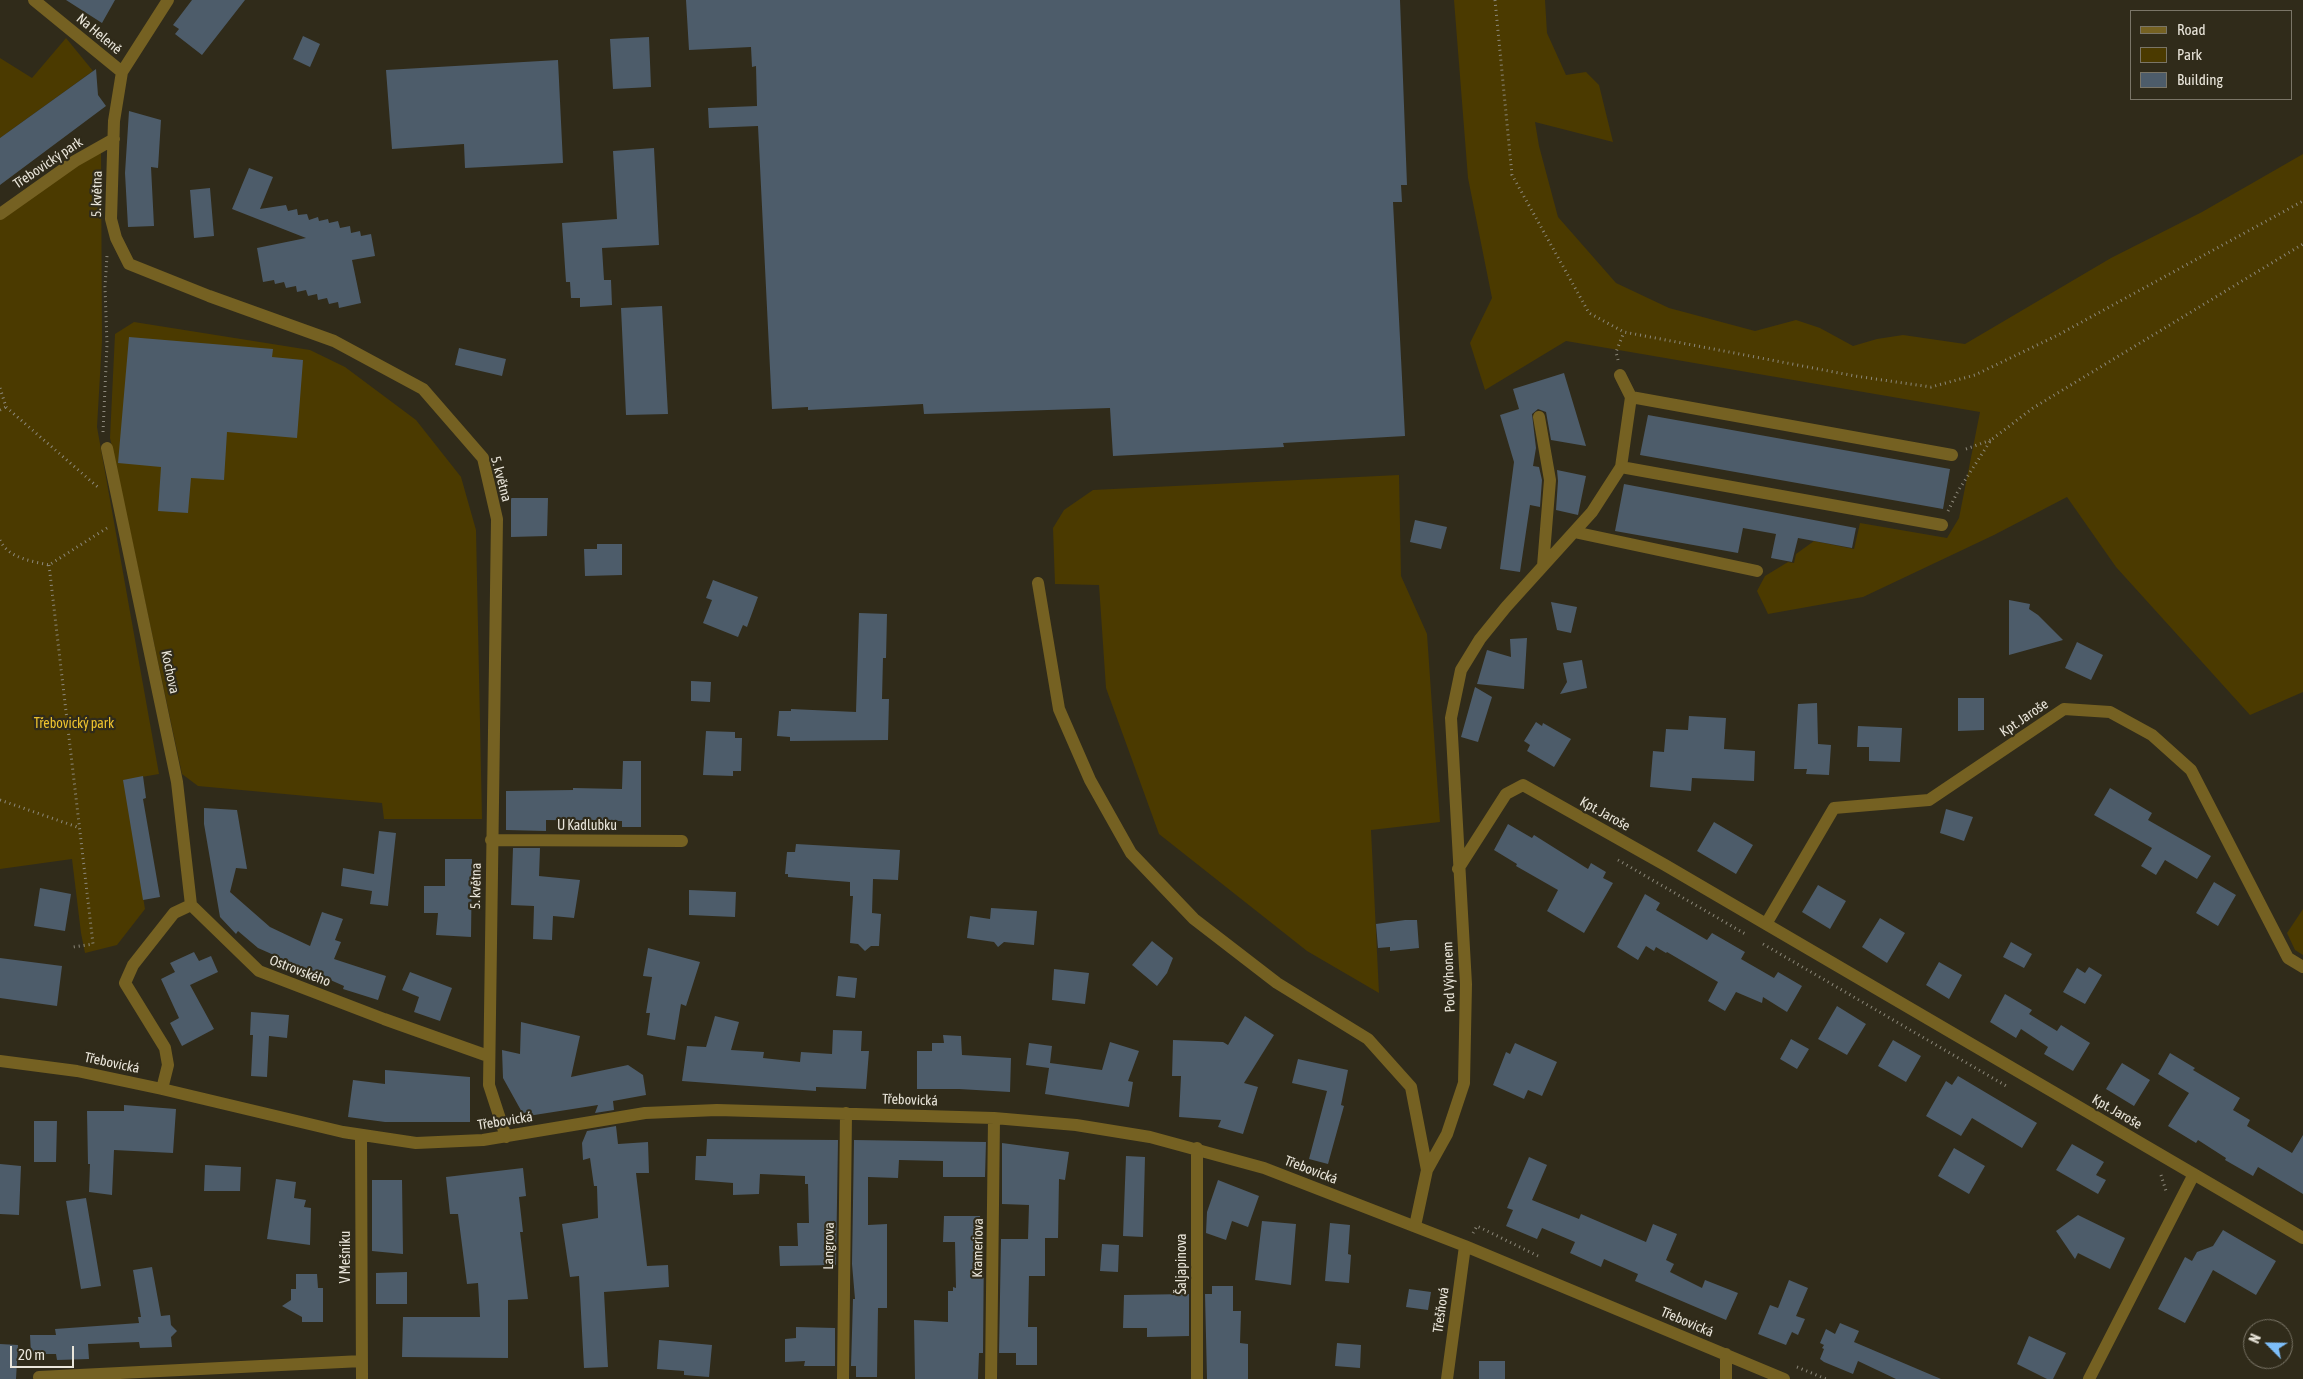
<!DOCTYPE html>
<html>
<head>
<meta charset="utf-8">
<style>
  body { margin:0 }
  #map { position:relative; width:2303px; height:1379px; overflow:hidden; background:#302b1a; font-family:"Asap Condensed",sans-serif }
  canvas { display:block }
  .legend { position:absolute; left:2130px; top:10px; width:162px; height:90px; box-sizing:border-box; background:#302b1a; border:1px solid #7a7567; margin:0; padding:6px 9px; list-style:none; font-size:15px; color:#e9e5da }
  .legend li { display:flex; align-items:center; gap:10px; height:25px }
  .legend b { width:25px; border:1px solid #7a7567 }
  .north { position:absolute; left:2243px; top:1319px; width:50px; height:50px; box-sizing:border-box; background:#302b1a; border:1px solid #7a7567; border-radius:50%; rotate:293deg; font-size:14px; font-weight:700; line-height:20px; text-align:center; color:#e9e5da }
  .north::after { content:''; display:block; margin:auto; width:18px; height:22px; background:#7dbef9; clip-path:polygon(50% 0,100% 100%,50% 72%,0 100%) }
  .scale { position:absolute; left:10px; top:1346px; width:64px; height:22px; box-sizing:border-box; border:2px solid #e9e5da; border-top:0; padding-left:6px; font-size:15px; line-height:18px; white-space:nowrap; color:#e9e5da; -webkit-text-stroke:4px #302b1a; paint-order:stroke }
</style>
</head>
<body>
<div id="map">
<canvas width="2303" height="1379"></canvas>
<ul class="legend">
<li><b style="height:6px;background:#756122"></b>Road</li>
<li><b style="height:14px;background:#4b3a00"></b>Park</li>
<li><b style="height:14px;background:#4d5c6a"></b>Building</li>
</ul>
<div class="north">N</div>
<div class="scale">20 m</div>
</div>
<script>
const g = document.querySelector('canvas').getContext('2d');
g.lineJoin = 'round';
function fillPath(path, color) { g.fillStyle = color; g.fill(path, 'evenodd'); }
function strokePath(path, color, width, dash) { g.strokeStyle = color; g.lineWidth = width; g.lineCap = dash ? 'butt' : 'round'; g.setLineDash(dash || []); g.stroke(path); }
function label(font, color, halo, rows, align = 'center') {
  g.font = font + ' "Asap Condensed",sans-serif'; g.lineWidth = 4.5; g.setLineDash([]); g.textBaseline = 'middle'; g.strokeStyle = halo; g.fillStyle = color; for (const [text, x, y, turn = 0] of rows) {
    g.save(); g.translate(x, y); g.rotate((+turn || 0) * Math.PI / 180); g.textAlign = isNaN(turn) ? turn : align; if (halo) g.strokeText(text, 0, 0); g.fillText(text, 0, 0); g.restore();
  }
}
fillPath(new Path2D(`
  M1454,0H1545L1547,33L1566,75L1586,72L1599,85L1613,142L1535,122L1539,146L1558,217L1616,283L1669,308L1755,331L1796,320L1820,328L1853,346L1877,339L1903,335L1965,344L2111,258L2202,212L2303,154V692L2250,715L2116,567L2067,497L1994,535L1863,597L1768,614L1757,591L1765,576L1788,562L1794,563L1796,554L1814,541L1854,549L1860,523L1947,538L1959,518L1980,412L1566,341L1485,390L1470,343L1492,298L1468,178Z
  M66,38L93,71L0,138V58L32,78Z
  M101,146L102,341L97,427L159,774L124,780L145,909L117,945L85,953L81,933L72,859L0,869V214Z
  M134,322L310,350L345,367L416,420L461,477L476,530L482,819H384L382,803L198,786L182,774L110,438L115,334Z
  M1399,475L1401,576L1427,634L1440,822L1371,830L1379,993L1307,951L1159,834L1106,688L1099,585L1055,584L1053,528L1064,510L1093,490Z
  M2303,909V955L2295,950L2287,933Z`), '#4b3a00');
fillPath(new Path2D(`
  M66,0H115L102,23Z
  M192,0H245L202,55L175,34L179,29L173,25Z
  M686,0H1400L1407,185H1401L1402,202H1393L1405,436L1283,443L1284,447L1113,456L1110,408L924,414L923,404L808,410V407L772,409L758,126L709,128L708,108L757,106L756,66L752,67L751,47L689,50Z
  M303,36L320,44L310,67L293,59Z
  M649,37L651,87L613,89L610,39Z
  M558,60L563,163L465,168L464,144L392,149L386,70Z
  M96,69L98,95L106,106L0,185V138Z
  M129,111L161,120L158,168L151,167L154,226L128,227L125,173Z
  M654,148L659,245L602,248L604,280H611L612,305L580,307V298H571L570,282H566L562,223L617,219L613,151Z
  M249,168L273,177L260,209L286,205L288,211L297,209L298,215L307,214L309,220L318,217L319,221L328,219L329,223L338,221L340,228L350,226L351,233L360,231L361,236L371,234L375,256L352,260L361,303L339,308L338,302L329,304L327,298L318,300L317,294L308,296L306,290L297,292L296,286L286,288L284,282L275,284L274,280L263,282L257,248L306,238L232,209Z
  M210,188L214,236L194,238L190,190Z
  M662,306L668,414L626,415L621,308Z
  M129,337L273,349L272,357L303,360L297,438L227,432L224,480L191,478L188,513L158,511L161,467L118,463Z
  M459,348L506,359L502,376L455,365Z
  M1564,373L1586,446L1551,440L1546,412L1538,409L1532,414L1536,448L1533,466L1539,467L1542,480L1540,507L1530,505L1520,572L1500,569L1514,462L1500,415L1519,409L1513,389Z
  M1648,415L1950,469L1943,509L1640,455Z
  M1557,470L1586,476L1578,515L1556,510L1558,481Z
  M1624,484L1856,528L1852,548L1798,538L1792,562L1771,558L1776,534L1743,528L1738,553L1615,531Z
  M511,498H548L547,536L511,537Z
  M1415,520L1447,527L1441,549L1410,542Z
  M597,544H622V575L585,576L584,549H597Z
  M713,580L758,597L747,627L743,625L738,637L703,623L712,600L706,598Z
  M2009,600L2030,604L2029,609L2038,615L2063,640L2009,655Z
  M1551,602L1577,607L1571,633L1557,630Z
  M859,613L887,614L886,658H883L882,699H889L888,740L790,741V737L777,736L779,711H791V709L856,712Z
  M1527,638L1524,689L1477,684L1487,650L1511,657L1510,639Z
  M2077,642L2103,655L2091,680L2065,668Z
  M1582,660L1587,688L1560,694L1567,682L1563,663Z
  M691,681L711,682L710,702L691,701Z
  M1475,687L1492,697L1478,742L1461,737Z
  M1958,698H1984V730L1958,731Z
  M1817,703L1818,744L1831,745L1829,775L1806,774L1807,769H1794L1798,704Z
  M1689,716L1726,718L1724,749L1755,751L1754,781L1692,778L1691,791L1650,787L1653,751L1664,752L1666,729L1688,730Z
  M1536,722L1542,726L1543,723L1571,739L1554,767L1527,751L1530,745L1524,741Z
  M1858,726L1902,728L1900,762L1869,761V747H1857Z
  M706,731L735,732V738H742L741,771H733V776L703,775Z
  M623,761H641V827H622V821L546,820V831L506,830V791L573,790V788L622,789Z
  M143,776L146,798L143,799L160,897L143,900L123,780Z
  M2110,788L2152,813L2148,820L2211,856L2197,879L2165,860L2156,875L2141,866L2152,848L2094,815Z
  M204,808L237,810L247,869L236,868L230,892L270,927L310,946L322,912L343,919L335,940L341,942L334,959L386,976L378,1000L343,989L344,986L258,948L238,931L236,934L220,917L204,824Z
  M1946,809L1973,817L1964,841L1940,833Z
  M1714,822L1753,845L1736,874L1697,851Z
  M1508,824L1532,838L1534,835L1588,869L1591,863L1606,872L1603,878L1613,883L1584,933L1547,911L1558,890L1516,866L1517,864L1494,850Z
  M379,831L396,833L388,906L370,904L372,891L341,886L343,868L374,874Z
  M796,844L900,850L898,880L873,879L872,913L881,914L879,946H871L865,951L858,944L850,943L853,896H850V882L788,877V874H785L787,852H795Z
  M513,848H540L539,876L580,880L574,918L553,916L552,940L533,939L534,906L511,905Z
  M445,859H472L471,937L436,935L438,913H424V886H445Z
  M2214,882L2236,895L2218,926L2196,913Z
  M1818,885L1846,901L1830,929L1802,912Z
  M40,888L71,894L65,931L34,926Z
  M689,890L736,892L735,917L689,915Z
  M1645,894L1660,903L1656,910L1707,940L1712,933L1745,952L1741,959L1774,978L1778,972L1802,986L1787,1012L1763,997L1762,1003L1736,992L1725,1011L1708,1001L1718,982L1667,952L1666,953L1656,947L1654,951L1646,946L1638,960L1617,947Z
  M991,908L1037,911L1034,945L1004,942L998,947L994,942L967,938L970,916L990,919Z
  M1880,918L1905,933L1887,963L1862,947Z
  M1405,920H1417L1419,948L1390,951V947L1378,948L1376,924Z
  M1152,941L1173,958L1167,973L1157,986L1132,965Z
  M2011,942L2032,954L2024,968L2003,957Z
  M648,948L700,962L686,1006L681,1004L675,1040L647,1035L650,1013H646L652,977L643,976Z
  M194,952L199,961L211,956L218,972L190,985L214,1029L182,1046L170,1023L179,1018L161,979L175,972L170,963Z
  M0,958L62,966L57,1006L0,998Z
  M1939,962L1962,975L1949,999L1926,985Z
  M2089,967L2102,975L2085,1004L2063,992L2077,968L2085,973Z
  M1054,969L1089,973L1085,1004L1052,1000Z
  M410,972L452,988L440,1021L414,1012L419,997L402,990Z
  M838,976L857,978L855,998L836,996Z
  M2005,994L2032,1010L2029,1014L2057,1031L2061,1025L2090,1043L2073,1071L2044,1054L2048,1047L2021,1029L2016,1038L1990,1022Z
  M1837,1006L1866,1024L1847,1055L1818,1039Z
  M251,1012L289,1015L287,1038L269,1036L267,1077L251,1076L253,1035H250Z
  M715,1016L739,1022L731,1050L764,1052L763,1058L800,1062L801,1052L832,1054L833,1030L862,1031L861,1051H869L866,1089L816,1087V1091L682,1081L687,1046L706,1047Z
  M1245,1016L1274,1035L1244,1083L1258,1087L1243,1134L1218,1127L1221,1120L1179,1117L1181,1076H1172L1173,1040L1223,1042L1228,1045Z
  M521,1022L580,1036L571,1077L628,1065L643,1075L646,1095L613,1101L614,1110L595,1113L598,1105L528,1116L523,1114L503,1078L502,1050L520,1054Z
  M943,1035L961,1036L962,1055L1011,1058L1010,1092L959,1089H917V1051H932V1043H944Z
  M1791,1039L1809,1049L1797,1069L1780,1059Z
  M1893,1040L1921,1056L1906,1082L1878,1066Z
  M1110,1042L1139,1051L1128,1081L1133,1082L1129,1107L1045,1094L1049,1068L1026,1065L1029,1043L1052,1046L1050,1063L1102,1070Z
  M1515,1043L1557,1062L1542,1096L1528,1090L1524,1099L1493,1085L1506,1052L1510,1054Z
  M2170,1053L2195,1068L2193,1070L2240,1098L2233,1110L2250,1120L2247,1126L2292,1153L2303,1135V1194L2258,1167L2253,1176L2225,1160L2226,1158L2198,1140L2196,1143L2168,1126L2189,1093L2158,1074Z
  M1298,1059L1348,1070L1341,1105L1344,1106L1328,1164L1309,1159L1327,1091L1292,1083Z
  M2122,1063L2150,1080L2134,1106L2106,1089Z
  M385,1070L470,1077V1122H385L348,1117L353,1080L385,1084Z
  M1958,1076L2037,1123L2022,1148L1972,1118L1961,1136L1926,1116L1946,1081L1952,1085Z
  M124,1105L176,1109L173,1153L114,1150L112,1195L89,1192L90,1164H88L87,1111H124Z
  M34,1121H57L56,1162H34Z
  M616,1126L618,1144L648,1142L649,1173H636L647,1266L668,1265L669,1287L604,1292L608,1367L584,1368L579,1276L570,1277L562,1224L598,1218L597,1186H594L590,1158L583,1160L582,1143L587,1131Z
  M707,1139L838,1140L836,1265L780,1266L779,1246H798L797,1223H809L808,1184H805V1176L760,1174L759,1194L733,1195V1183L695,1180L696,1156H706Z
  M854,1140L986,1142L985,1177H943V1161L899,1160L898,1178L868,1177V1225L887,1224V1308H878L877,1377H856V1366H851L853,1299H855L852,1264Z
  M1002,1143L1069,1152L1065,1180L1059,1179L1058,1238H1045V1276H1029L1028,1327H1037V1365H1016V1353H999L1001,1239H1028L1029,1205L1002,1204Z
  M2072,1144L2104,1162L2096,1175L2106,1180L2098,1194L2056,1170Z
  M1954,1148L1985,1166L1969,1194L1938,1176Z
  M1126,1156L1145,1157L1143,1237L1123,1236Z
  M1529,1157L1547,1165L1532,1200L1579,1219L1581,1214L1646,1242L1653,1224L1677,1234L1666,1260L1674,1264L1670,1272L1702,1288L1705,1280L1738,1293L1726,1320L1635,1281L1638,1274L1604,1259L1601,1267L1570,1253L1575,1242L1542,1228L1537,1239L1506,1226L1513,1210L1507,1208Z
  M0,1164L21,1166L19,1215L0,1214Z
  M205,1165L241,1167L240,1191H204Z
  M523,1168L526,1196L519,1197L523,1232H520L528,1299L508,1300V1358L402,1357L403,1317H480L478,1283L467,1284L458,1214H450L446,1177Z
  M276,1179L296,1182L294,1198L306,1200L304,1207L311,1208L310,1245L267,1239Z
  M372,1180H402L403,1254L372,1251Z
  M1218,1180L1259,1196L1248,1227L1232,1221L1226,1240L1206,1233L1207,1212Z
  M86,1198L101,1286L81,1289L66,1201Z
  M2078,1215L2125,1238L2110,1269L2078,1253L2075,1259L2056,1231Z
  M944,1216H980V1238H984L983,1353H979L978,1379H915L914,1320L948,1322V1291H953V1287L956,1288L955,1242H943Z
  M1262,1221L1296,1224L1291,1285L1255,1280Z
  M1330,1223L1350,1225L1348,1254L1351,1255L1349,1283L1325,1281Z
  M2223,1230L2276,1261L2256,1295L2213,1270L2185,1323L2158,1309L2185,1257L2192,1261L2197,1252L2213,1246Z
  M1102,1244L1119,1245L1118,1272L1100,1271Z
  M152,1267L161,1316L170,1315L171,1325L177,1331L171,1337L172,1347L140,1348L139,1342L88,1344L89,1359L57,1360L56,1354H31L30,1335H56L55,1329L139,1323L138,1317H141L133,1270Z
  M407,1272V1304H376V1273Z
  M296,1274H317L318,1288H323V1322H302V1317L282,1306L291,1300V1289H296Z
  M1789,1280L1808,1288L1796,1316L1805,1319L1798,1335L1792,1332L1786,1345L1758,1334L1770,1305L1778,1308Z
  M1212,1286H1233V1311H1241L1240,1343L1248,1344V1379H1207L1205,1294H1212Z
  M1409,1289L1431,1292L1428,1310L1406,1307Z
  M1189,1294V1336L1147,1337V1328H1123L1124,1295Z
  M1840,1323L1859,1331L1854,1342L1941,1379H1896L1858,1361L1853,1374L1824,1362L1820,1359L1824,1349L1822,1348L1824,1345L1820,1343L1826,1329L1835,1334Z
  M796,1327L835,1328V1366H804L805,1361L785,1362V1339L796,1338Z
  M2029,1336L2066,1353L2053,1379H2047L2017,1364Z
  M659,1340L712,1345L709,1377L684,1375V1371L657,1369Z
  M1337,1343L1361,1345L1360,1368L1335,1366Z
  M0,1344L18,1345L16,1379H0Z
  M1479,1361H1505V1379H1479Z`), '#4d5c6a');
strokePath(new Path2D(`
  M1495,0L1512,175L1589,313L1624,332L1855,376L1931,387L1975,375L2058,335L2303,201
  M1618,360L1616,352L1624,332
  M0,388L6,407L100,489
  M0,410L6,407
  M103,432L107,344L105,287L107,256
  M1966,449L1991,440
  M1948,511L1958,491L1991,440L2033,408L2303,244
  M0,540C8,558 31,561 49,565L107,528
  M49,565L93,944L73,947
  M0,800L80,828
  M1618,860L1747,935
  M1763,944L2008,1087
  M2161,1175L2166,1191
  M1473,1233L1477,1226L1538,1256
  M1797,1367L1826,1379`), '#8c887a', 3, [1, 4]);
strokePath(new Path2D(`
  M34,0L122,72
  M168,0L122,72L114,121L111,219L116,238L129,264L209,296L334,341L423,389L483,458L497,519L489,1085L506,1137
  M0,214L75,161L114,139
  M1631,397L1952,455
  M1539,417L1550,480L1543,566
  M107,448L177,782L191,905
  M1621,467L1942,525
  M1574,532L1757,571
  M1038,583L1059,709L1090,780L1131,853L1194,919L1277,983L1368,1039L1411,1087L1427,1170
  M491,840L682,841
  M1458,869L1506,794L1523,785L1665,865L2303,1238
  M191,905L259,971L384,1019L488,1056
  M1766,924L1834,808L1929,800L2064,709L2110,712L2152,735L2191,770L2288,958L2303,967
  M0,1061L77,1071L162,1089L343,1132L416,1143L483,1140L645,1113L717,1110L994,1118L1076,1125L1150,1137L1264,1168L1465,1246L1784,1379
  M162,1089L168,1065L165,1048L125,983L133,965L174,913L191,905
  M361,1135L362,1379
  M1415,1226L1427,1170L1447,1134L1464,1083L1466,984L1451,718L1461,670L1480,639L1506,607L1592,512L1621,467L1631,397L1620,375
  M1726,1354V1379
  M39,1377L362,1361
  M843,1379L846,1113
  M991,1379L994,1118
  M1197,1379V1148
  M1447,1379L1465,1246
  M2089,1379L2194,1174`), '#756122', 12);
label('14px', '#e9e5da', '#302b1a', [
  ["Na Heleně",99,34,40],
  ["Třebovický park",48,163,-34],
  ["5. května",97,194,-89],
  ["5. května",501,479,75],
  ["Kochova",170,672,78],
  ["Kpt. Jaroše",2024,718,-34],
  ["Kpt. Jaroše",1605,814,29],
  ["U Kadlubku",587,826],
  ["5. května",476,886,-89],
  ["Ostrovského",300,971,21],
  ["Pod Výhonem",1449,977,-92],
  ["Třebovická",112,1063,12],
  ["Třebovická",910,1100,2],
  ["Kpt. Jaroše",2117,1112,30],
  ["Třebovická",505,1121,-9],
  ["Třebovická",1311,1170,21],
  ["Langrova",829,1246,-89],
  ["Krameriova",978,1248,-89],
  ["V Mešníku",346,1257,-90],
  ["Šaljapinova",1182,1264,-90],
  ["Třešňová",1441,1310,-82],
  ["Třebovická",1687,1322,23]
]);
label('14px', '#edc22e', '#302b1a', [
  ["Třebovický park",74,724]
]);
</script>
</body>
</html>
